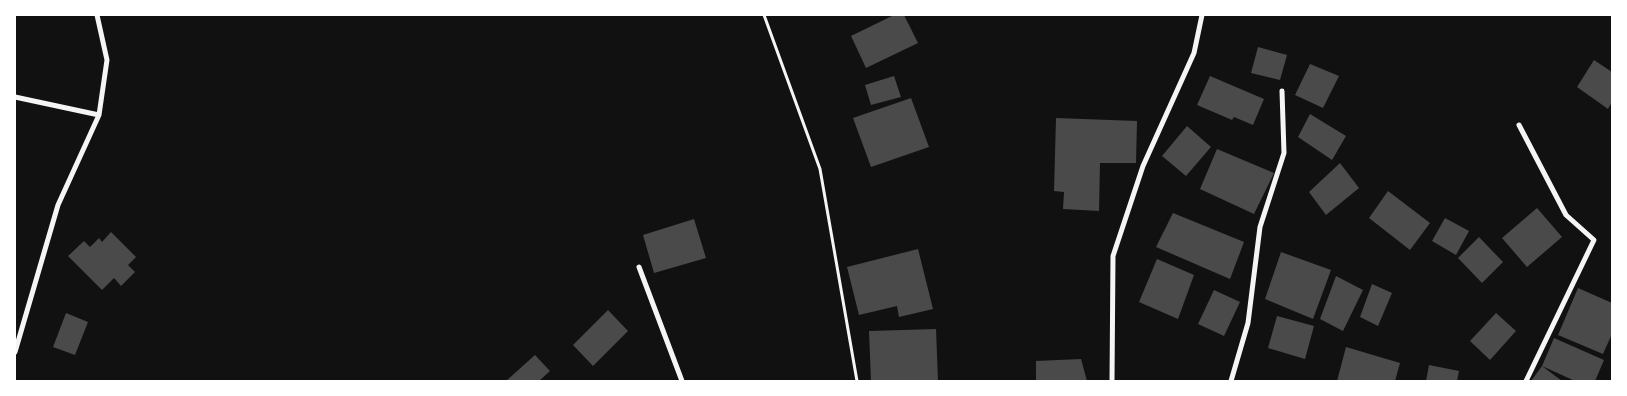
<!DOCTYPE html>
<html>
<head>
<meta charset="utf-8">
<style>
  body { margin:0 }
  #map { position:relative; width:1627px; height:396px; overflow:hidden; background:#111; font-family:"Noto Sans",sans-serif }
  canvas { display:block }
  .frame { position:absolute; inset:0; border:16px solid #fff; pointer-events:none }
</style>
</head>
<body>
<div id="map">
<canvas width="1627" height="396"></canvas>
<div class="frame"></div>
</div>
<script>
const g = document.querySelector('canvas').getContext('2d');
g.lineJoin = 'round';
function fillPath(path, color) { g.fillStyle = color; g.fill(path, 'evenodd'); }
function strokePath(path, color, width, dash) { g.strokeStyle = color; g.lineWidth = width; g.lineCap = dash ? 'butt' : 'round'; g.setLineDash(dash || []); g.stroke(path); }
fillPath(new Path2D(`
  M894,15H904L918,43L866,68L851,36Z
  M1258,47L1287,55L1280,80L1251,73Z
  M1594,60L1612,72V102L1608,109L1577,87Z
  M1310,64L1339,76L1323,108L1295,95Z
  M894,76L901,97L871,105L865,85Z
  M1210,76L1264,99L1253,125L1234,117L1232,120L1197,105Z
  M911,98L929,147L871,167L853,118Z
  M1310,114L1346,136L1332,160L1298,137Z
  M1056,118L1137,121L1136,163H1100L1099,211L1063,209L1064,192L1054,191Z
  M1187,126L1211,147L1186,176L1162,156Z
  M1217,149L1274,173L1254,214L1200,189Z
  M1340,163L1359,188L1326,215L1309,192Z
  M1388,191L1430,223L1410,250L1369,218Z
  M1537,208L1562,237L1527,267L1502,238Z
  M1173,213L1244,242L1230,279L1156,247Z
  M1445,218L1469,231L1456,255L1432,241Z
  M694,219L706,258L654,273L643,235Z
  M111,232L136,257L128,265L135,272L121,286L114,278L102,290L68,256L84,241L90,247L99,238L102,242Z
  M1479,237L1503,262L1482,283L1458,258Z
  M918,249L933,309L899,317L897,306L859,315L847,267Z
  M1281,252L1331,270L1313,319L1265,299Z
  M1157,259L1194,275L1178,319L1139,302Z
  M1336,276L1363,290L1343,331L1320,319Z
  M1372,284L1392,293L1378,326L1360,317Z
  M1578,288L1612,303V334L1603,354L1558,335Z
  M1214,290L1240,302L1224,336L1198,324Z
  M608,310L628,331L593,366L573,345Z
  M66,313L88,322L75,355L53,347Z
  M1496,313L1516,331L1490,360L1470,341Z
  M1277,316L1314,326L1305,359L1268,348Z
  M936,329L938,381H871L869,331Z
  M1554,338L1604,360L1595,381H1575L1542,366Z
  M1346,347L1400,363L1395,381H1337Z
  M535,355L550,371L539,381H506Z
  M1081,359L1087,381H1036V361Z
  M1429,365L1459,371L1457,381H1426Z
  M1542,366L1562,381H1531Z`), '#4a4a4a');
strokePath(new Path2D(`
  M764,15L820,169L857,381`), '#f5f5f5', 3);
strokePath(new Path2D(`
  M15,97L99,115
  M1519,125L1566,215L1594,240L1526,381
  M639,267L682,381
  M15,352L58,205L99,115L107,60L97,15
  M1112,381L1113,256L1143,166L1194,53L1202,15
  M1231,381L1248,323L1260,227L1284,153L1282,91`), '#f5f5f5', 5);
</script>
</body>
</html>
